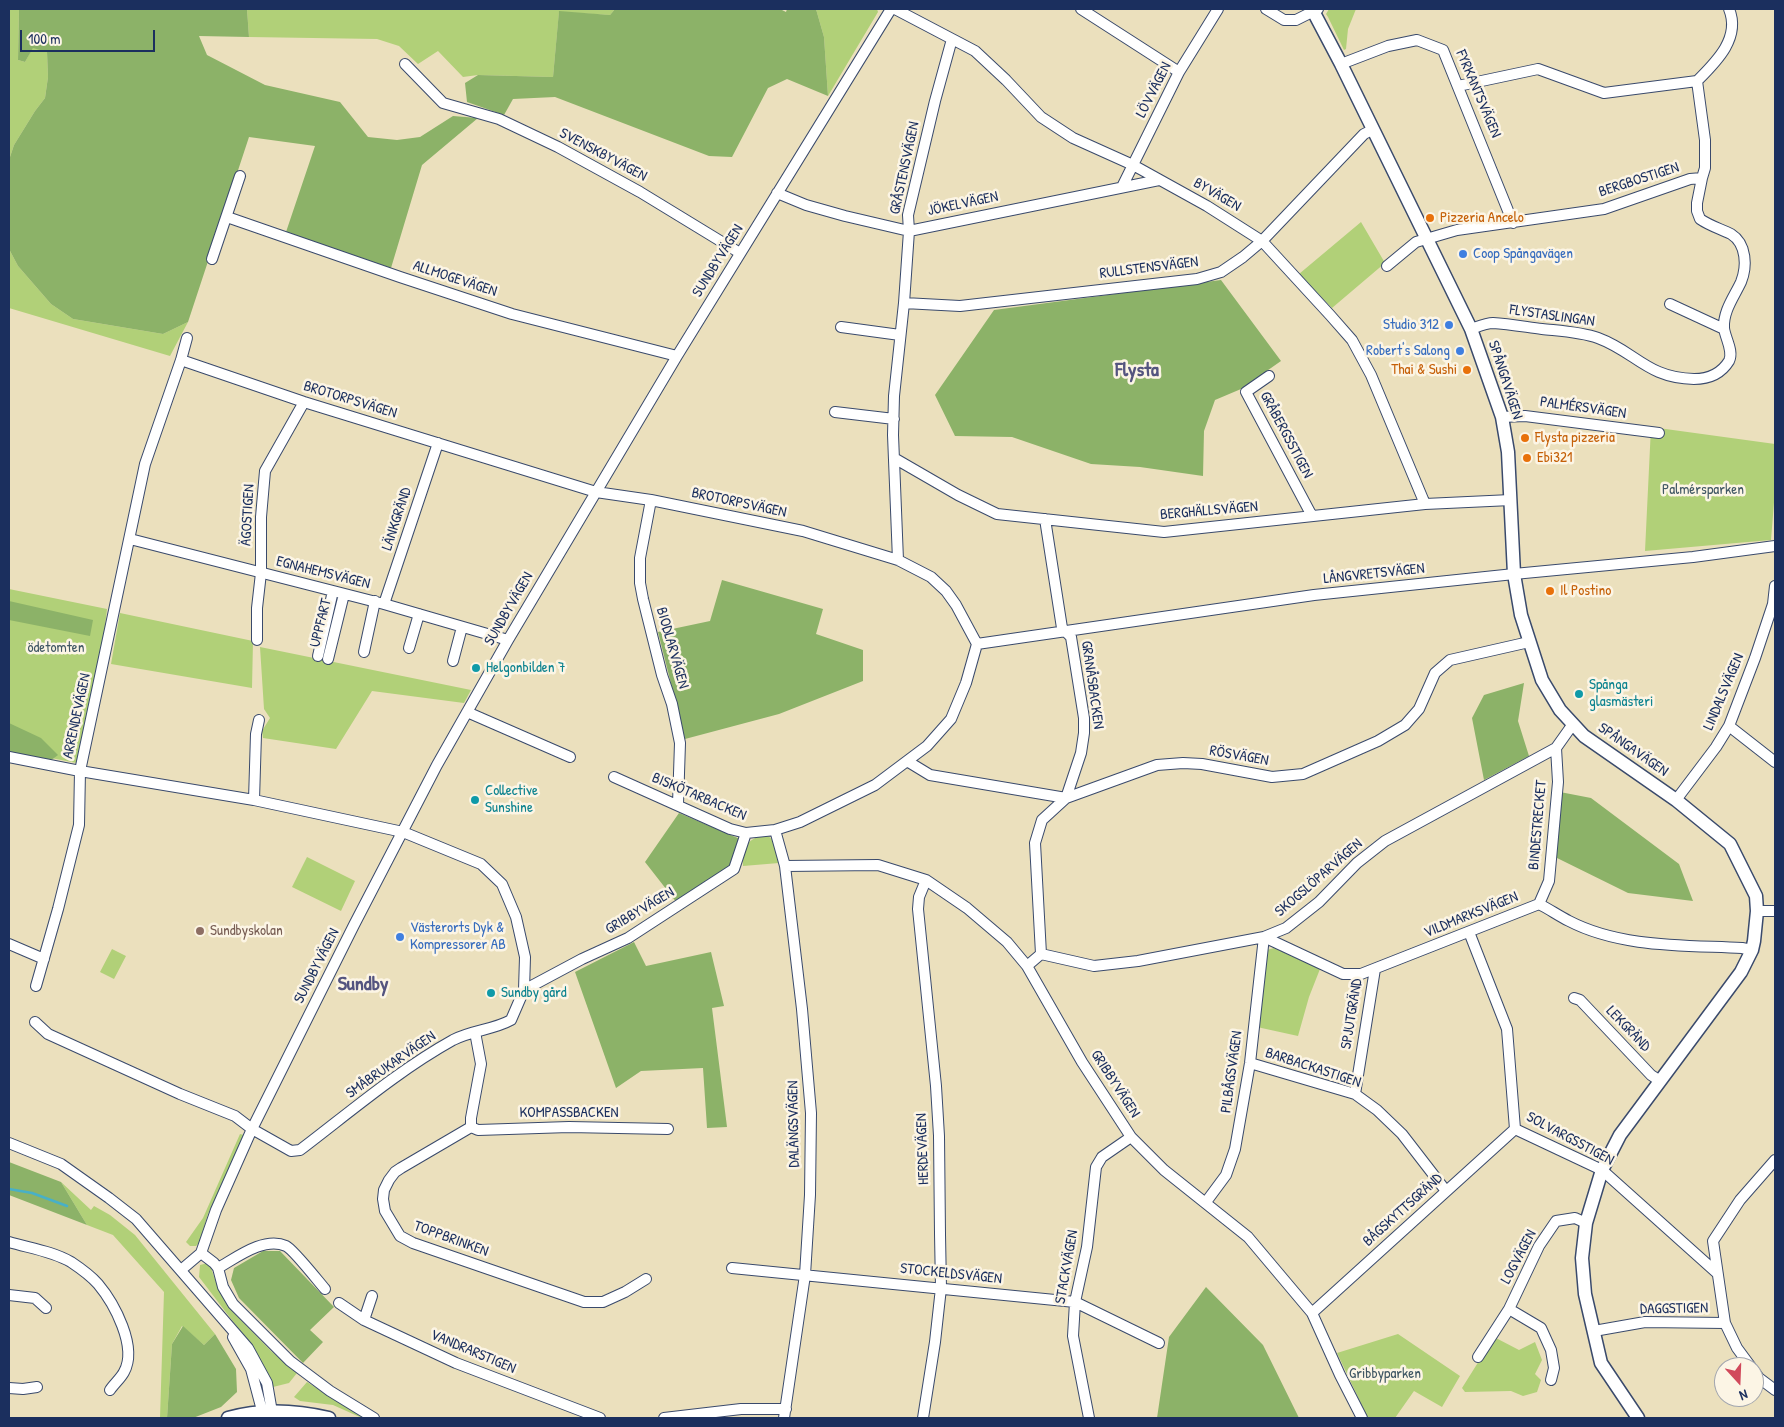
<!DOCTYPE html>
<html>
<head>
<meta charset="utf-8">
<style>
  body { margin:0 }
  #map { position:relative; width:1784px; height:1427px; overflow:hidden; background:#ebe0bd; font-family:"Patrick Hand",sans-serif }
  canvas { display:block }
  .frame { position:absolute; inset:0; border:10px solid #1b2f5e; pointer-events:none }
  .north { position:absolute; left:1714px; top:1357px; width:50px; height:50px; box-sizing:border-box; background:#fcf5e5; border:1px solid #a2a6af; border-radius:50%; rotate:160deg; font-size:14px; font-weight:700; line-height:20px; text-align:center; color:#1b2f5e }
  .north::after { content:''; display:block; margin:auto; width:18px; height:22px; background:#d1495b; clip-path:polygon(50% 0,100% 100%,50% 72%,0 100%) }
  .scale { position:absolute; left:20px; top:30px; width:135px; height:22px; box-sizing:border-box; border:2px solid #1b2f5e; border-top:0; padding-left:6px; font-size:15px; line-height:18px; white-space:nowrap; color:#1b2f5e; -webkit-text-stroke:4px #fcf5e5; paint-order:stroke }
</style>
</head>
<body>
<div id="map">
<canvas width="1784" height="1427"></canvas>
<div class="frame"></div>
<div class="north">N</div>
<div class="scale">100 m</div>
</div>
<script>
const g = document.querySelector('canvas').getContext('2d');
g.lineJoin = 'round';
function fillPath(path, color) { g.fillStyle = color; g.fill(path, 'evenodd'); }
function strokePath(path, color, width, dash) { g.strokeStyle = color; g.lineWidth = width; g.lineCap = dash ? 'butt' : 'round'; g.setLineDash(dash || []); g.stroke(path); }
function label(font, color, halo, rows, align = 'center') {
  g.font = font + ' "Patrick Hand",sans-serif'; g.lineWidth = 5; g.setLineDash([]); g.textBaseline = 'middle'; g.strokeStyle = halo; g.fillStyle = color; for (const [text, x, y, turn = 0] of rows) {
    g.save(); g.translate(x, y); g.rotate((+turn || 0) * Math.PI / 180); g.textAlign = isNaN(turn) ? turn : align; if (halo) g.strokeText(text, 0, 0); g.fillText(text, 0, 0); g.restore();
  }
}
fillPath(new Path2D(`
  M9,9H19L18,60L25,62L33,47L47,52L48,77L45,98L35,111L14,145L9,160Z
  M247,9H615L610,15L559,12L553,77L478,75L463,77L438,51L418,64L399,46L377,39L249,37Z
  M816,9H877L878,12L828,96L824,37Z
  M1329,9H1356L1348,29L1346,49L1344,50L1328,17L1326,14Z
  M1361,222L1385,263L1332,308L1299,274Z
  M9,249L18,266L51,304L73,319L163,334L188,322L170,356L9,308Z
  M1651,427L1775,444V490L1771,540L1645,551Z
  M9,589L107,609L98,688L82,764L9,750Z
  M120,613L253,641L252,688L111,664Z
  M260,647L471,690L464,703L372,691L336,749L263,738L262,731L270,718L264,709Z
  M766,835C777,840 777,853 779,863L743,866C743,847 747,838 766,835Z
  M307,857L355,881L341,911L292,887Z
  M1274,948L1320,969L1309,997L1298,1036L1257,1027L1267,950Z
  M112,949L126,956L114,979L100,972Z
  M240,1134L244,1135L208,1214L199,1243L196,1246H190L186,1242L203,1218Z
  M61,1182L91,1210L94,1206L110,1215L135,1235L215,1334L204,1345L182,1326L172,1344L167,1418H160L164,1292L113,1235L87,1225Z
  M208,1263L211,1268L218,1288L233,1312L271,1351L297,1373L289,1383L273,1387L254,1349L199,1277L200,1265Z
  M1398,1334L1460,1376L1442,1407L1414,1391L1395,1418H1368L1337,1353Z
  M1494,1337L1519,1350L1535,1342L1542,1360L1535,1374L1541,1380L1537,1392L1523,1396L1511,1391L1465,1392L1462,1388Z
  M307,1382L362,1417V1418L333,1405L300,1401L294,1397Z`), '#b1d078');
fillPath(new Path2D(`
  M19,9H247L249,37L199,36L207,55L265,85L340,102L368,137L397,140L420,137L453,116L478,118L422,165L391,268L286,232L315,146L249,137L188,322L163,334L73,319L51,304L18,266L9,249V160L14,145L35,111L45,98L48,77L47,52L33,48L25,62L18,60Z
  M615,9H780L786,12L787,9H816L824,37L828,96L787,79L768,88L732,157L709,156L555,97L513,99L504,115L467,102L465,83L478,75L553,77L559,11L610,15Z
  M1221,280L1281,361L1241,389L1215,400L1204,431L1203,476L1140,467L1091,464L1012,437L955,436L935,395L994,310Z
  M722,580L823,609L816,634L863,650V681L779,714L685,739L658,632L710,621Z
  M9,601L93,620L90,636L9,620Z
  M1524,683L1518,721L1529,756L1484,780L1472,718L1484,695Z
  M9,723L41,738L58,755L50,761L9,752Z
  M1560,792L1591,798L1679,864L1693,901L1628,893L1555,857Z
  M679,813L740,839L730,866L677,903L645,862Z
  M634,942L646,966L711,952L724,1006L712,1008L727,1127L707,1128L703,1068L641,1071L616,1088L575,972Z
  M9,1162L61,1182L87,1225L9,1195Z
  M263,1251H280L334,1307L310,1330L323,1342L303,1363L239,1298L231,1280L234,1268Z
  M1206,1287L1263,1345L1299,1418H1157L1169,1337Z
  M183,1326L204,1345L215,1334L236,1369L237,1392L221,1407L193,1418H167L172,1344Z`), '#8cb268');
strokePath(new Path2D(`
  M9,1189L32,1193L67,1206`), '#48b0c7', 2.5);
const minor = new Path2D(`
  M895,9L975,51L1006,80L1041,117L1073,138L1133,165L1207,206L1262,241L1330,315L1352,340L1371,375L1425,504
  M1081,9L1179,72
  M1266,9L1284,20H1296L1318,9
  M405,64L443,103L499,119L558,147L640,192L740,253
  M1341,64L1388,46L1417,40L1443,50L1513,223
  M1458,86L1538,69L1604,93L1697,81
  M1122,187L1179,72L1218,9
  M777,193L806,205L845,216L909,231L1159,180
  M227,217L400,277L512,314L677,356
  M212,259L240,176
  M1387,266L1416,242L1457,230L1604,209L1690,179L1702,178
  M904,303L960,306L1197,279L1221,272L1243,257L1262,241L1364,134L1372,130
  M1670,304L1724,329
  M841,327L900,335
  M1471,329C1477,327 1486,323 1493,323C1509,324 1526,327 1542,329C1560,331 1581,332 1598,338C1636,352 1647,378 1694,379C1709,379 1721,374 1729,361C1734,351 1725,338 1724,328C1723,311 1734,297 1741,282C1747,267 1747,244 1731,234C1721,229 1710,226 1700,219L1697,211V203L1702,178L1705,168V140L1697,81C1716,62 1741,38 1729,9
  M181,360L304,402L596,492L651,500L803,531L898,560L931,577L946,591L956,605L977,644L966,683L951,719L927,746L875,785L800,822L775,830L746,833L730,829L614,777
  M1269,376L1246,392L1312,516
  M835,412L894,419
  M1502,417L1525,416L1659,433
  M894,458L958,495L997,514L1164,532L1425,504L1511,500
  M651,500L640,558V583L643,599L662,675L672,704L680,743L678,804
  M130,539L384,604L508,640
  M898,560L893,435L894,396L904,303L909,231L908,215L935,101L952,39
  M384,604L438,443
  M257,640V608L261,573V517L265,471L304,402
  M977,644L1314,595L1514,574L1693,557L1775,546
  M409,648L419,614
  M364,652L375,601
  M318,656L333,591
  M328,659L344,594
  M453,661L462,627
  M467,712L570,757
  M1729,726L1775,762
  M9,757L80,771L254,800L403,832L481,864L502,884L516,917L525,957L524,990L511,1020C493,1030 472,1030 453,1040C399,1070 350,1112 300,1150L291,1151L252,1129L235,1116L180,1094L48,1034L35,1022
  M907,761L930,775L1066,798L1157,765L1183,763L1202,764L1272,777L1303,774L1378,741L1405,725L1419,709L1435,673L1450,660L1529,642
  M254,800L256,734L259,720
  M1676,800L1716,747L1729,726L1755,658L1773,604L1775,586
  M775,830L785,866L802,1009L811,1113L810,1195L805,1275L784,1418
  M785,866L878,865L926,880L967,908L1007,942L1027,966L1082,1062L1131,1137L1164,1170L1248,1237L1312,1313L1340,1375L1362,1418
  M1539,904C1549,909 1559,916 1569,921C1621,948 1685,945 1742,948L1752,950
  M1539,904L1549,881L1558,782L1556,748
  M1757,911H1775
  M1469,932L1507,1029L1515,1129
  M9,944L44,959
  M1041,954L1035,843L1042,820L1066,798L1081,753L1084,733V718L1071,637L1062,628L1045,519
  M1027,966L1041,954L1094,966L1138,961L1264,937L1286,928L1319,902L1357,863L1385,841L1556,748L1573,724
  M36,986L58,909L79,825L80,771L145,464L181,360L187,338
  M524,990L582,959L628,938L734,869L746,833
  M1574,998L1580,1000L1651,1075L1660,1081
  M475,1032L481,1064L471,1118V1127L401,1168L395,1172L389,1180L384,1190L383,1199L385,1211L400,1236L413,1243L584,1302H603L625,1292L646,1279
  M1250,1063L1355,1094L1377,1110L1402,1134L1446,1191
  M1355,1094L1375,969
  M471,1127L478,1130L569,1127L668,1129
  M1515,1129L1602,1170L1717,1273
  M9,1143L61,1164L109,1198L136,1219L248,1348L267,1383L273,1418
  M1206,1202L1226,1175L1235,1149L1250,1063L1264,937L1343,974H1361L1539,904
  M9,1242C29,1248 52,1251 71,1262C80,1268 91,1276 98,1284C114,1303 138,1347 124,1372C121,1378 114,1384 110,1390
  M201,1253L214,1263L218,1268L223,1287L233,1304L290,1361L330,1391L374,1418
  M218,1268C236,1258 264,1236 286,1246C293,1249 318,1281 325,1289
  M732,1268L1075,1302L1159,1343
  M181,1270L201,1253L216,1210L252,1129L354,925L437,765L508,640L677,356L891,9
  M9,1295L35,1298L46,1308
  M339,1303L364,1320L456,1363L600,1418
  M1312,1313L1515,1129
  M364,1320L372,1296
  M1594,1331L1645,1322L1725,1323
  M233,1337L251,1369L264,1418
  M1478,1357L1509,1309
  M1751,1367L1737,1348L1725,1323L1713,1241L1740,1200L1775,1160
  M1754,1371L1759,1378L1775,1390
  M1551,1380L1554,1368L1551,1350L1541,1328L1509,1309L1539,1246L1556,1221L1575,1218L1586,1223
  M9,1388L23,1389L37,1387
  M664,1418L741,1409H786
  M923,1418L935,1342L941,1288L940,1234L939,1136L936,1086L918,909L919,897L926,880
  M1089,1418L1073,1336L1075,1302L1087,1247L1096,1167L1102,1157L1131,1137`);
const tertiary = new Path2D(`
  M1312,9L1341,64L1471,329L1502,417L1508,452L1514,574L1521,615L1542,680L1560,710L1584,736L1676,800L1730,844L1756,896L1757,911L1754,941L1752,950L1741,972L1620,1135L1602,1170L1586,1223L1582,1258L1585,1294L1601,1363L1638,1418
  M228,1418C262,1408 295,1410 329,1418`);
strokePath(minor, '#3a4a6c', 12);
strokePath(tertiary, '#3a4a6c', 15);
strokePath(minor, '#fff', 10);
strokePath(tertiary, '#fff', 12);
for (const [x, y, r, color] of [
  [1430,218,5,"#e8710a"],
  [1463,254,5,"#3f7fe0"],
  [1449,325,5,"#3f7fe0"],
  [1460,351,5,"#3f7fe0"],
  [1467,370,5,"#e8710a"],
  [1525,438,5,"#e8710a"],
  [1527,458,5,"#e8710a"],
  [1550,591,5,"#e8710a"],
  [476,668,5,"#0f9aa8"],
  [1579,694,5,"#0f9aa8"],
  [475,800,5,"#0f9aa8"],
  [200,931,5,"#8d6e63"],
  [400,937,5,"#3f7fe0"],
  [491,993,5,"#0f9aa8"]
]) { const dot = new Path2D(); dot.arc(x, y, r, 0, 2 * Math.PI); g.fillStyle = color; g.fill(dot); strokePath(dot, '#fcf5e5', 2); }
label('15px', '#1b2f5e', '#fcf5e5', [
  ["LÖVVÄGEN",1154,90,-63],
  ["FYRKANTSVÄGEN",1478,94,67],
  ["SVENSKBYVÄGEN",603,155,28],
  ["GRÅSTENSVÄGEN",905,168,-78],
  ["BERGBOSTIGEN",1639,180,-18],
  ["BYVÄGEN",1217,195,30],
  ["JÖKELVÄGEN",963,204,-12],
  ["SUNDBYVÄGEN",718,261,-58],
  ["RULLSTENSVÄGEN",1149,268,-7],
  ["ALLMOGEVÄGEN",455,279,18],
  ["FLYSTASLINGAN",1552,316,8],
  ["SPÅNGAVÄGEN",1505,380,72],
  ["BROTORPSVÄGEN",350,400,17],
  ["PALMÉRSVÄGEN",1583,408,8],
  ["GRÅBERGSSTIGEN",1286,435,62],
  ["BROTORPSVÄGEN",739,503,12],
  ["BERGHÄLLSVÄGEN",1209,511,-5],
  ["ÄGOSTIGEN",248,515,-87],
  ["LÄNKGRÄND",397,519,-72],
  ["EGNAHEMSVÄGEN",323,573,14],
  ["LÅNGVRETSVÄGEN",1374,574,-6],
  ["SUNDBYVÄGEN",509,609,-60],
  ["UPPFART",321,623,-76],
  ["BIODLARVÄGEN",672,648,74],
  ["GRANÅSBACKEN",1092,685,82],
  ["LINDALSVÄGEN",1724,692,-67],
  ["ARRENDEVÄGEN",77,716,-78],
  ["SPÅNGAVÄGEN",1633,750,35],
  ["RÖSVÄGEN",1239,756,10],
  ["BISKÖTARBACKEN",699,797,23],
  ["BINDESTRECKET",1538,825,-85],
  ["SKOGSLÖPARVÄGEN",1319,878,-41],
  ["GRIBBYVÄGEN",640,911,-31],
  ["VILDMARKSVÄGEN",1471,915,-22],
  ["SUNDBYVÄGEN",317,966,-63],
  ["SPJUTGRÄND",1352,1014,-81],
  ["LEKGRÄND",1628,1029,46],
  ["SMÅBRUKARVÄGEN",391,1065,-35],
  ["BARBACKASTIGEN",1313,1068,18],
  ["PILBÅGSVÄGEN",1232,1072,-82],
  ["GRIBBYVÄGEN",1115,1084,57],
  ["KOMPASSBACKEN",569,1113],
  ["DALÄNGSVÄGEN",794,1124,-91],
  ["SOLVARGSSTIGEN",1570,1139,28],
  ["HERDEVÄGEN",923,1149,-92],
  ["BÅGSKYTTSGRÄND",1403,1210,-42],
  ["TOPPBRINKEN",451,1239,20],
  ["LOGVÄGEN",1519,1257,-62],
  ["STACKVÄGEN",1067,1267,-80],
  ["STOCKELDSVÄGEN",951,1274,6],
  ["DAGGSTIGEN",1674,1309,-1],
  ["VANDRARSTIGEN",473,1352,23]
]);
label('15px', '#c56008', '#fcf5e5', [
  ["Pizzeria Ancelo",1440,218],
  ["Thai & Sushi",1457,370,"right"],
  ["Flysta pizzeria",1535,438],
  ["Ebi321",1537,458],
  ["Il Postino",1560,591]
], 'left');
label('15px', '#366cbe', '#fcf5e5', [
  ["Coop Spångavägen",1473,254],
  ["Studio 312",1439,325,"right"],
  ["Robert's Salong",1450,351,"right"],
  ["Västerorts Dyk &",410,928],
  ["Kompressorer AB",410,945]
], 'left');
label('15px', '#405764', '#fcf5e5', [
  ["Palmérsparken",1703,490],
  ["ödetomten",56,648],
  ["Gribbyparken",1385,1374]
]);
label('15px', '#0d838f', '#fcf5e5', [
  ["Helgonbilden 7",486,668],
  ["Spånga",1589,685],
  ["glasmästeri",1589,702],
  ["Collective",485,791],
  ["Sunshine",485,808],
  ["Sundby gård",501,993]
], 'left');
label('15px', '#785e54', '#fcf5e5', [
  ["Sundbyskolan",210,931]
], 'left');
label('bold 20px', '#54547f', '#fcf5e5', [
  ["Flysta",1137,371],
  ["Sundby",363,985]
]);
</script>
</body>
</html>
